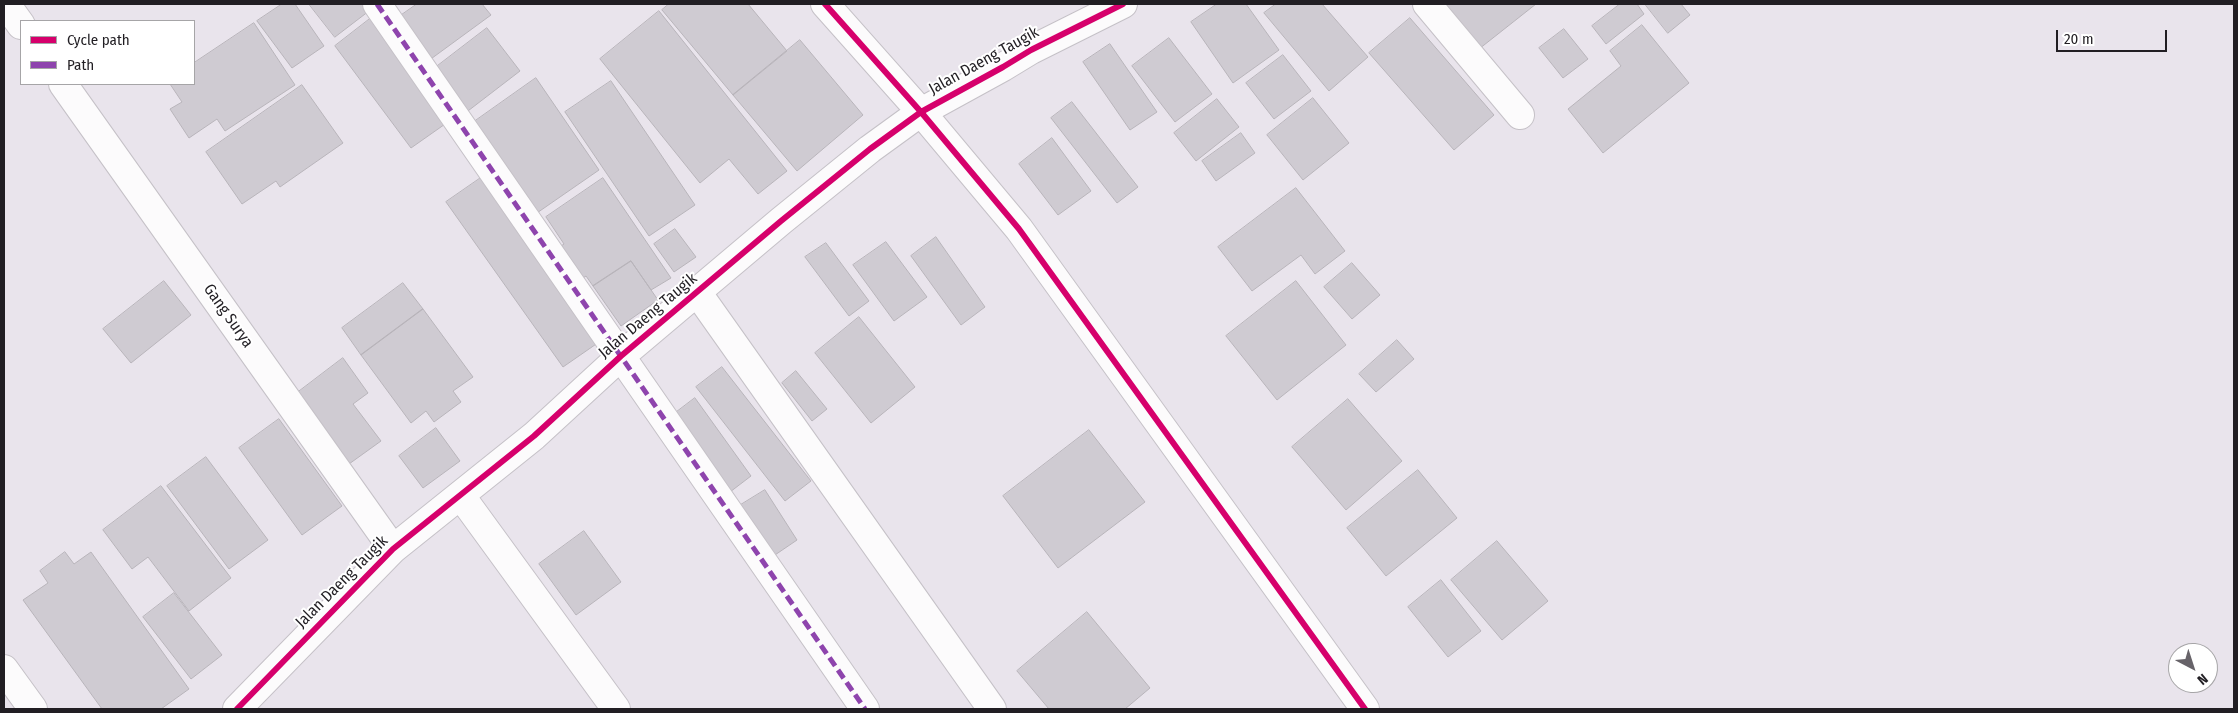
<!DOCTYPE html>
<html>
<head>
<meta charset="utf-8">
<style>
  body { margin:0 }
  #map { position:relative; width:2238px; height:713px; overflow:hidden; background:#e9e4ec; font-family:"Fira Sans Condensed",sans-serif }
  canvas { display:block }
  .frame { position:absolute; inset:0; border:5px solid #211e23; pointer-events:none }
  .legend { position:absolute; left:20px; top:20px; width:175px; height:65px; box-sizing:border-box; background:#fff; border:1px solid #a6a5a7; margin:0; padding:6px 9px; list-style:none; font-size:15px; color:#211e23 }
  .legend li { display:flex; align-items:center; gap:10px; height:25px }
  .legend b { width:25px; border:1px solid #a6a5a7 }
  .north { position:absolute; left:2168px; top:643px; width:50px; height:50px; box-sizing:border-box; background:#fff; border:1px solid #a6a5a7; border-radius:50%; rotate:140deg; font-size:14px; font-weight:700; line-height:20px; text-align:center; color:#211e23 }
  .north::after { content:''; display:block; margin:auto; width:18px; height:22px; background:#676369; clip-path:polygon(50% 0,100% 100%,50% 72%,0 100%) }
  .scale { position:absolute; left:2056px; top:30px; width:111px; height:22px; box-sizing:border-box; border:2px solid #211e23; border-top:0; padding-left:6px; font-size:15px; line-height:18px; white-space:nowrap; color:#211e23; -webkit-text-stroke:4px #fff; paint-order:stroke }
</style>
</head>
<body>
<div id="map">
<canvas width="2238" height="713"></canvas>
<div class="frame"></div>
<ul class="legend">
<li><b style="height:6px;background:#d6006c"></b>Cycle path</li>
<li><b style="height:6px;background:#8e44ad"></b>Path</li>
</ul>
<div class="north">N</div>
<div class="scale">20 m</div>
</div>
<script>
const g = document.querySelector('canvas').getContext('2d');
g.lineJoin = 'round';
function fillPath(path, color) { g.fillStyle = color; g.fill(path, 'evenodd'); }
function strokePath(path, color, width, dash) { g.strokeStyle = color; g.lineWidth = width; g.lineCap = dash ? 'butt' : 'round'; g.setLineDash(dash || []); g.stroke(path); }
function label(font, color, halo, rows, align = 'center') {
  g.font = font + ' "Fira Sans Condensed",sans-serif'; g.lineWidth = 4; g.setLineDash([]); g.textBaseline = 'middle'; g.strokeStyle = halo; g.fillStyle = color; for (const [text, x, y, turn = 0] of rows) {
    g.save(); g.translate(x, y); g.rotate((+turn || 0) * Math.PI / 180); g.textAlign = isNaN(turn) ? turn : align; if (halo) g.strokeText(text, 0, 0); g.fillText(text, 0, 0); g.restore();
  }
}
const building = new Path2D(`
  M282,4H295L324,46L292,68L257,21Z
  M309,4H363L369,11L335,37Z
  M417,4H482L491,15L424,64L393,21Z
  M669,4H748L787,51L733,95L662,10Z
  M1217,4H1246L1279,50L1233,83L1191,22Z
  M1276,4H1322L1368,57L1329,91L1264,13Z
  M1443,4H1536L1479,49Z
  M1620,4H1637L1644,14L1606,44L1592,26Z
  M1645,4H1681L1690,15L1668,33Z
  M659,11L787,171L758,194L729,159L700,183L600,59Z
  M371,18L448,122L411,148L335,46Z
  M1410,18L1494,115L1454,150L1369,53Z
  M254,23L295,85L225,131L217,119L189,138L170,109L182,102L170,84H194V63Z
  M1642,25L1689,83L1603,153L1568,109L1621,66L1610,51Z
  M487,28L520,71L464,114L431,71Z
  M1564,29L1588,59L1563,78L1539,48Z
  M1169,38L1212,94L1175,122L1132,66Z
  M800,40L863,115L797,171L733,95Z
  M1110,44L1157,112L1130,130L1083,62Z
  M1283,55L1311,91L1274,119L1246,83Z
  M536,78L599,170L534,215L471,124Z
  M611,81L695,205L649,236L565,112Z
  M302,85L343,143L280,187L276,181L242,204L206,152Z
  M1313,98L1349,143L1303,180L1267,135Z
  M1217,99L1239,127L1196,161L1174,133Z
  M1072,102L1138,187L1117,203L1051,118Z
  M1241,133L1255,153L1216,181L1202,161Z
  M1052,138L1091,191L1058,215L1019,164Z
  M485,175L602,340L563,367L446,202Z
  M603,178L671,278L651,290L631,261L593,286L586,276L577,282L555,250L564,244L546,217Z
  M1296,188L1345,251L1315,274L1301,255L1252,291L1218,247Z
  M675,229L696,257L674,272L654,244Z
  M936,237L985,307L961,325L911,256Z
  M886,242L927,297L894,321L853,265Z
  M826,243L869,301L849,316L805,257Z
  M631,261L658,300L621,326L593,286Z
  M1352,263L1380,295L1352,319L1324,287Z
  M164,281L191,315L131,363L103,329Z
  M1296,281L1346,345L1277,400L1226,336Z
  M403,283L423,309L361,355L342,328Z
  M423,309L473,377L453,391L461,402L434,422L426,411L411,423L361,355Z
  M859,317L915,387L871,423L815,353Z
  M1397,340L1414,359L1376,392L1359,374Z
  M343,358L368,393L353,404L381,441L349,464L297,393Z
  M722,367L811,481L785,501L696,387Z
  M796,371L827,409L812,421L782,383Z
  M695,398L751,476L730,492L674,414Z
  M1348,399L1402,461L1346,510L1292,447Z
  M279,419L342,506L302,535L239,448Z
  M436,428L460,461L423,488L399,456Z
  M1089,430L1145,502L1058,568L1003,496Z
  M206,457L268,540L229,569L167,486Z
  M1418,470L1457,518L1386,576L1347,528Z
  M161,486L231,578L189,611L148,557L132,569L103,530Z
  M765,490L797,540L772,557L739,506Z
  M584,531L621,582L576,615L539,564Z
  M1497,541L1548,601L1502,640L1451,580Z
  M65,552L74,564L91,552L189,689L161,709H102L23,600L48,583L40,571Z
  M1441,580L1481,631L1448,657L1408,607Z
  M174,593L222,655L191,679L143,617Z
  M1087,612L1150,688L1125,709H1049L1017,671Z`);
fillPath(building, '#cfcbd2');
strokePath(building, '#b8b4ba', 1);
const minor = new Path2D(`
  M6,4L21,25
  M377,4L865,709
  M825,4L921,112L1019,229L1365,709
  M1427,4L1520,115
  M63,84L393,549
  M697,292L992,709
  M461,496L616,709
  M4,669L33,709
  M237,709L393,549L534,436L621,356L781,221L870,149L921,112L1003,67L1031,50L1123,4`);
strokePath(minor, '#c5c1c7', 30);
strokePath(minor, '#fcfbfc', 28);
strokePath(new Path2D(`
  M377,4L865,709`), '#8e44ad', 5, [10, 5]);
strokePath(new Path2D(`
  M825,4L921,112L1019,229L1365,709
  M237,709L393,549L534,436L621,356L781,221L870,149L921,112L1003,67L1031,50L1123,4`), '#d6006c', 6);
label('16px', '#211e23', '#fff', [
  ["Jalan Daeng Taugik",984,61,-29],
  ["Gang Surya",228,316,55],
  ["Jalan Daeng Taugik",648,316,-40],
  ["Jalan Daeng Taugik",342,582,-45]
]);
</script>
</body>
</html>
